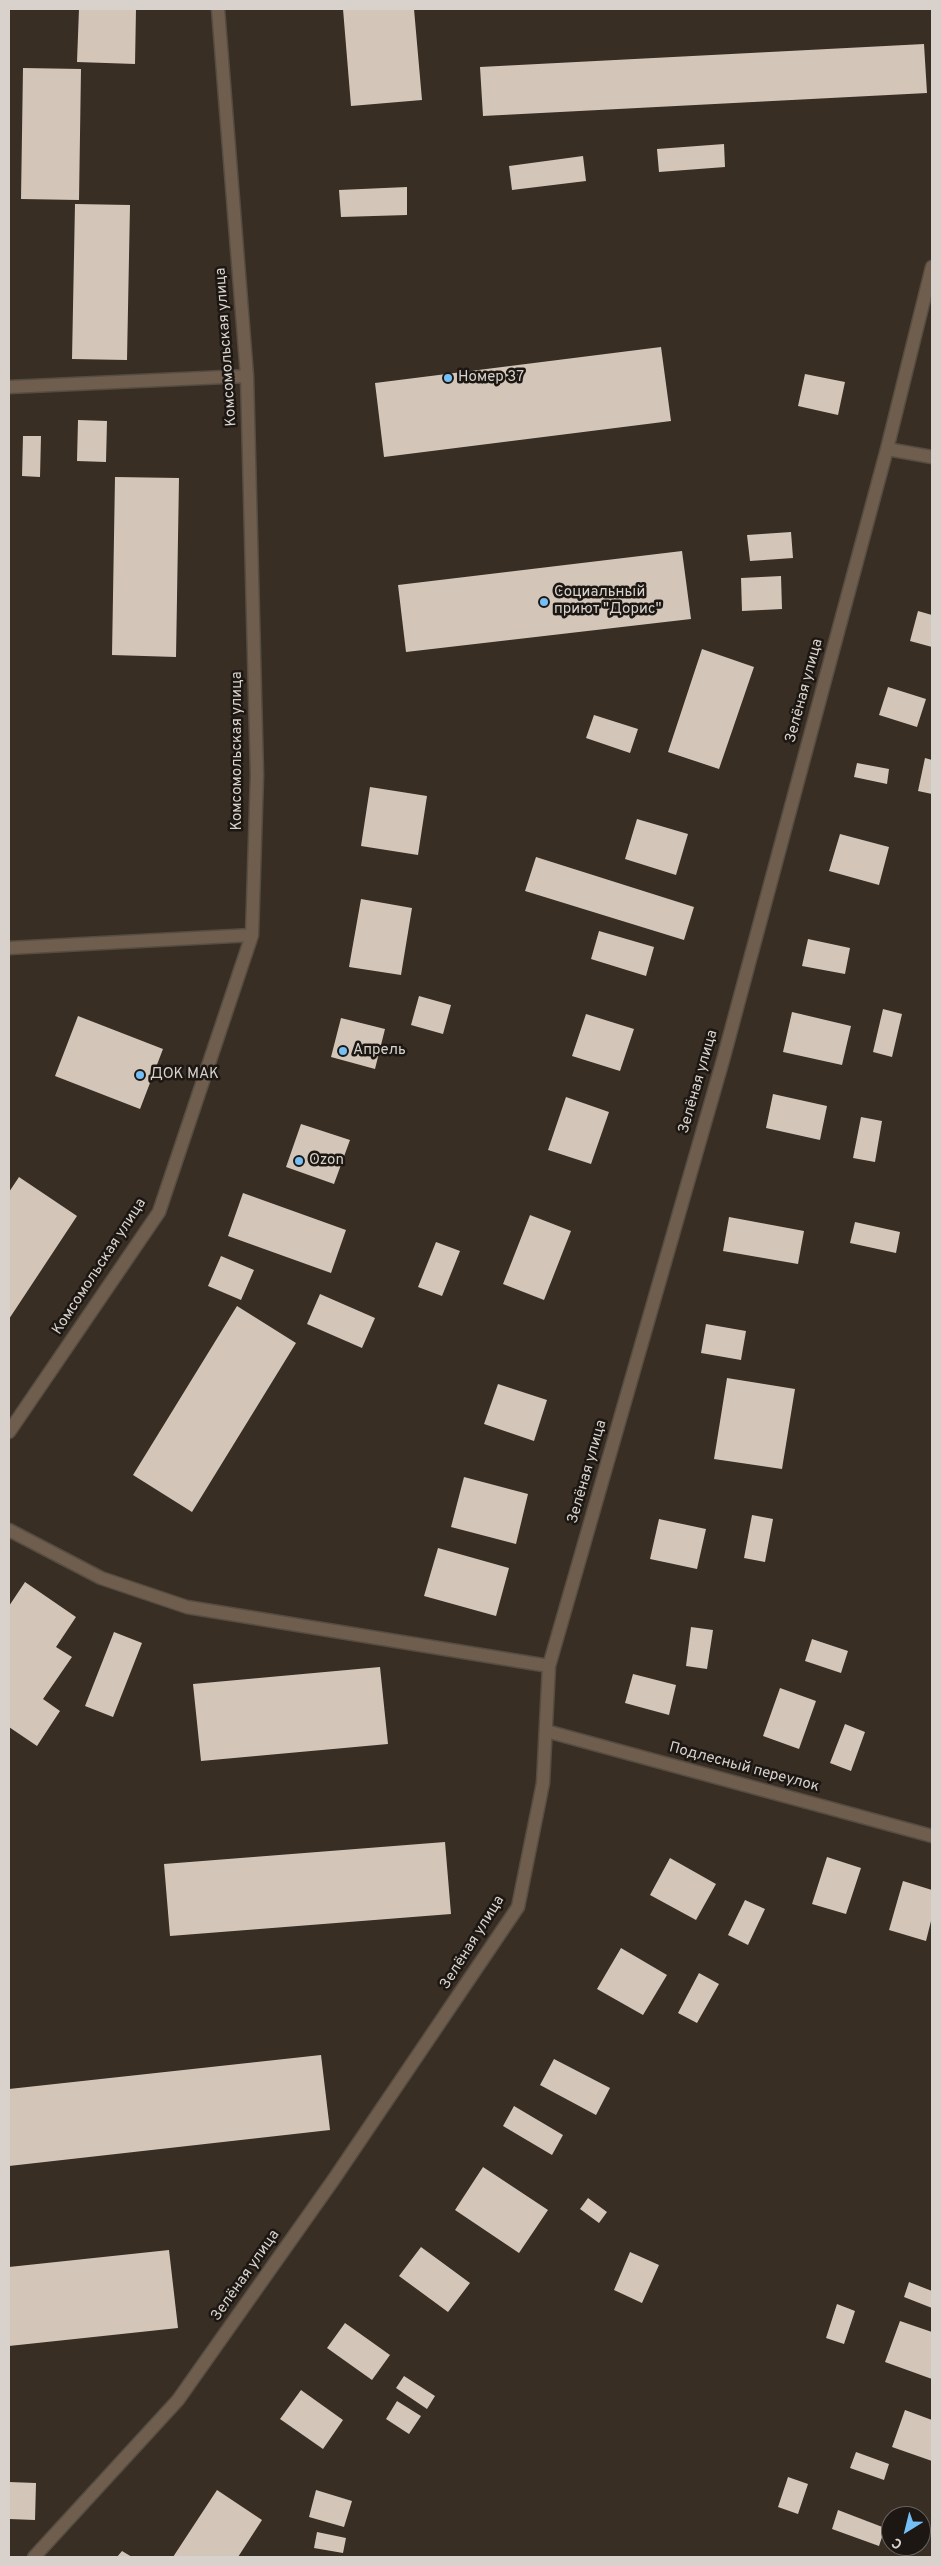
<!DOCTYPE html>
<html>
<head>
<meta charset="utf-8">
<style>
  body { margin:0 }
  #map { position:relative; width:941px; height:2566px; overflow:hidden; background:#382e24; font-family:Overpass,sans-serif }
  canvas { display:block }
  .frame { position:absolute; inset:0; border:10px solid #d9d2cc; pointer-events:none }
  .north { position:absolute; left:881px; top:2506px; width:50px; height:50px; box-sizing:border-box; background:#1c1713; border:1px solid #68625d; border-radius:50%; rotate:216deg; font-size:14px; font-weight:700; line-height:20px; text-align:center; color:#d9d2cc }
  .north::after { content:''; display:block; margin:auto; width:18px; height:22px; background:#74c0f6; clip-path:polygon(50% 0,100% 100%,50% 72%,0 100%) }
</style>
</head>
<body>
<div id="map">
<canvas width="941" height="2566"></canvas>
<div class="frame"></div>
<div class="north">С</div>
</div>
<script>
const g = document.querySelector('canvas').getContext('2d');
g.lineJoin = 'round';
function fillPath(path, color) { g.fillStyle = color; g.fill(path, 'evenodd'); }
function strokePath(path, color, width, dash) { g.strokeStyle = color; g.lineWidth = width; g.lineCap = dash ? 'butt' : 'round'; g.setLineDash(dash || []); g.stroke(path); }
function label(font, color, halo, rows, align = 'center') {
  g.font = font + ' Overpass,sans-serif'; g.lineWidth = 5; g.setLineDash([]); g.textBaseline = 'middle'; g.strokeStyle = halo; g.fillStyle = color; for (const [text, x, y, turn = 0] of rows) {
    g.save(); g.translate(x, y); g.rotate((+turn || 0) * Math.PI / 180); g.textAlign = isNaN(turn) ? turn : align; if (halo) g.strokeText(text, 0, 0); g.fillText(text, 0, 0); g.restore();
  }
}
fillPath(new Path2D(`
  M79,9H136L135,64L77,62Z
  M343,9H414L422,100L351,106Z
  M924,44L927,93L483,116L480,67Z
  M23,68L81,69L79,200L21,199Z
  M724,144L725,167L659,172L657,149Z
  M583,156L586,181L512,190L509,166Z
  M407,187V215L341,217L339,190Z
  M75,204L130,205L127,360L72,359Z
  M661,347L671,421L384,457L375,383Z
  M805,374L845,382L838,415L798,406Z
  M78,420L107,421L106,462L77,461Z
  M23,436H41L40,477L22,476Z
  M115,477L179,478L176,657L112,655Z
  M791,532L793,558L750,561L747,535Z
  M682,551L691,619L406,652L398,585Z
  M781,576L782,609L742,611L741,578Z
  M918,611L932,615V647L910,641Z
  M702,649L754,667L719,769L668,752Z
  M888,687L926,699L917,727L879,715Z
  M594,715L638,729L630,753L586,738Z
  M925,758L932,760V794L918,791Z
  M857,763L889,769L887,784L854,777Z
  M370,787L427,796L418,855L361,846Z
  M637,819L688,834L676,875L625,859Z
  M840,834L889,847L879,885L829,871Z
  M536,857L694,907L684,940L525,891Z
  M361,899L412,908L401,975L349,967Z
  M599,931L654,947L646,976L591,959Z
  M808,939L850,948L845,974L802,966Z
  M419,996L451,1005L443,1034L411,1025Z
  M883,1009L902,1014L892,1057L873,1052Z
  M792,1012L851,1026L842,1065L783,1052Z
  M586,1014L634,1029L620,1071L572,1056Z
  M78,1016L163,1049L140,1109L55,1076Z
  M341,1018L385,1029L375,1069L331,1057Z
  M773,1094L827,1106L820,1140L766,1128Z
  M566,1097L609,1112L591,1164L548,1150Z
  M861,1117L882,1121L875,1162L853,1158Z
  M301,1124L350,1140L334,1184L286,1167Z
  M19,1177L77,1216L9,1319V1192Z
  M243,1193L346,1230L331,1273L228,1236Z
  M530,1215L571,1231L544,1300L503,1284Z
  M729,1217L804,1231L798,1264L723,1251Z
  M855,1222L900,1232L896,1253L850,1243Z
  M436,1242L460,1251L442,1296L418,1287Z
  M221,1256L254,1270L241,1300L208,1286Z
  M320,1294L375,1318L362,1348L307,1324Z
  M237,1306L296,1343L192,1512L133,1475Z
  M706,1324L746,1331L741,1360L701,1353Z
  M727,1378L795,1389L782,1469L714,1459Z
  M498,1384L547,1400L534,1441L484,1424Z
  M464,1477L528,1494L516,1544L451,1527Z
  M752,1515L773,1519L765,1562L744,1558Z
  M659,1519L706,1529L697,1569L650,1559Z
  M438,1548L509,1568L496,1616L424,1596Z
  M25,1582L76,1617L56,1647L72,1657L43,1699L60,1711L37,1746L9,1727V1606Z
  M691,1627L713,1630L707,1669L686,1666Z
  M114,1632L142,1643L113,1717L85,1706Z
  M812,1639L848,1651L841,1673L805,1661Z
  M380,1667L388,1744L201,1761L193,1684Z
  M633,1674L676,1685L669,1715L625,1703Z
  M780,1688L816,1701L799,1749L763,1736Z
  M845,1724L865,1732L851,1771L830,1763Z
  M445,1842L451,1914L170,1936L164,1864Z
  M827,1857L861,1868L846,1914L812,1904Z
  M670,1858L716,1884L696,1920L650,1895Z
  M903,1881L932,1890V1917L926,1941L889,1930Z
  M745,1900L765,1909L748,1945L728,1935Z
  M621,1948L667,1975L643,2015L597,1989Z
  M699,1973L719,1984L697,2023L678,2013Z
  M321,2055L330,2130L9,2166V2089Z
  M554,2059L610,2088L596,2115L540,2085Z
  M514,2106L563,2135L552,2155L503,2126Z
  M483,2167L548,2210L519,2253L455,2210Z
  M588,2198L607,2212L599,2223L580,2209Z
  M421,2247L470,2283L448,2312L399,2276Z
  M169,2250L178,2328L9,2346V2267Z
  M630,2252L659,2265L642,2303L614,2290Z
  M909,2282L932,2291V2308L904,2297Z
  M837,2304L855,2311L844,2344L826,2338Z
  M900,2321L932,2332V2379L885,2362Z
  M345,2323L390,2355L372,2380L327,2348Z
  M404,2376L435,2396L427,2409L396,2388Z
  M301,2390L343,2420L323,2449L280,2419Z
  M397,2401L421,2416L409,2434L386,2419Z
  M905,2410L932,2420V2461L892,2447Z
  M856,2452L889,2464L884,2480L850,2468Z
  M788,2477L808,2484L798,2514L778,2507Z
  M9,2482L36,2483L35,2520L9,2519Z
  M217,2490L262,2520L238,2557H173Z
  M316,2490L352,2501L344,2527L309,2517Z
  M838,2510L885,2528L879,2546L832,2529Z
  M317,2532L346,2538L343,2553L314,2548Z
  M122,2551L132,2557H117Z`), '#d3c6b9');
const minor = new Path2D(`
  M9,387L247,376
  M887,449L932,457
  M9,948L252,935
  M9,1432L159,1212L252,935L257,775L247,376L218,9
  M9,1530L101,1578L187,1607L549,1666
  M546,1731L932,1836
  M34,2557L178,2400L334,2179L518,1907L543,1783L549,1666L723,1060L887,449L932,267`);
strokePath(minor, '#554c42', 15);
strokePath(minor, '#6f5d4d', 12);
for (const [x, y, r, color] of [
  [448,378,5,"#74c0f6"],
  [544,602,5,"#74c0f6"],
  [343,1051,5,"#74c0f6"],
  [140,1075,5,"#74c0f6"],
  [299,1161,5,"#74c0f6"]
]) { const dot = new Path2D(); dot.arc(x, y, r, 0, 2 * Math.PI); g.fillStyle = color; g.fill(dot); strokePath(dot, '#1c1713', 2); }
label('15px', '#d9d2cc', '#1c1713', [
  ["Комсомольская улица",227,347,-94],
  ["Зелёная улица",805,691,-75],
  ["Комсомольская улица",238,751,-90],
  ["Зелёная улица",699,1082,-74],
  ["Комсомольская улица",100,1267,-57],
  ["Зелёная улица",588,1472,-74],
  ["Подлесный переулок",744,1768,15],
  ["Зелёная улица",473,1943,-58],
  ["Зелёная улица",246,2276,-55]
]);
label('15px', '#d9d2cc', '#1c1713', [
  ["Номер 37",458,378],
  ["Социальный",554,593],
  ["приют \"Дорис\"",554,610],
  ["Апрель",353,1051],
  ["ДОК МАК",150,1075],
  ["Ozon",309,1161]
], 'left');
</script>
</body>
</html>
